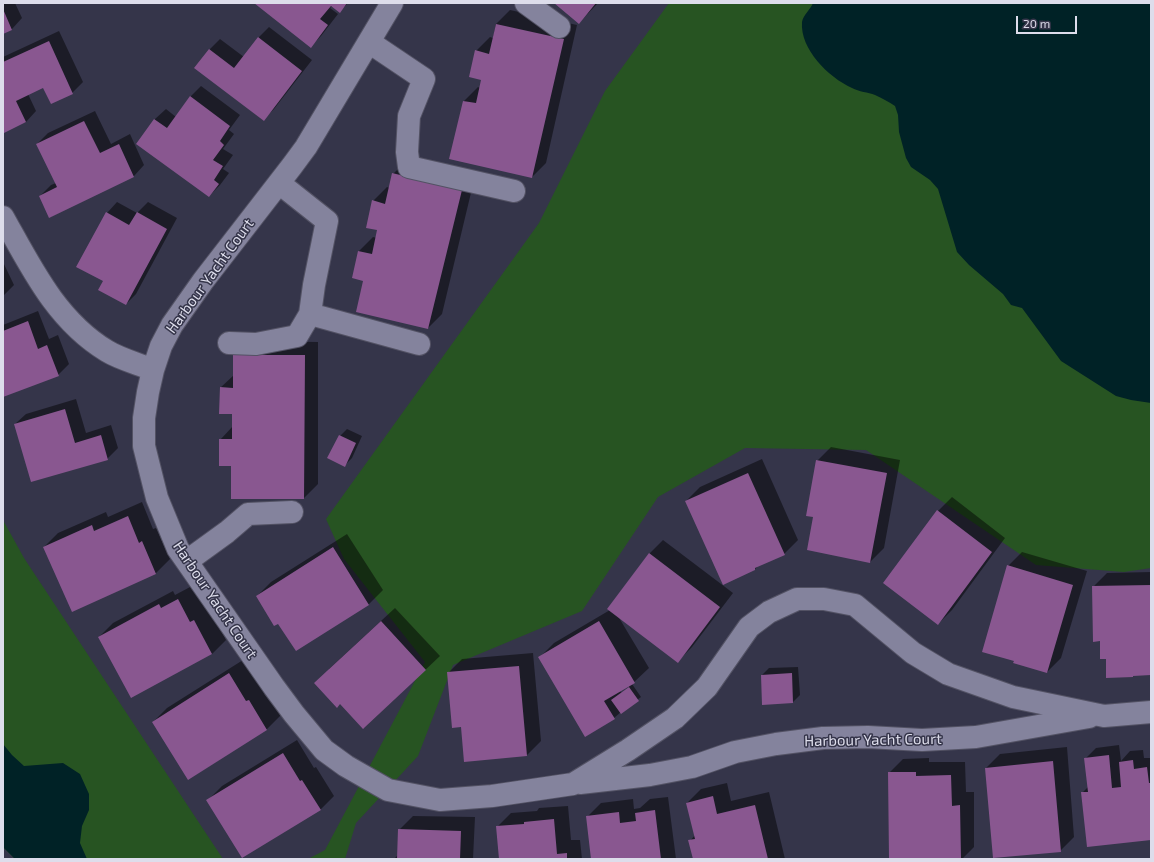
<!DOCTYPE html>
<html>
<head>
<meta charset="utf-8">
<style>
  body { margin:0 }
  #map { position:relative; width:1154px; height:862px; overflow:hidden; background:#35354a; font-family:"Exo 2",sans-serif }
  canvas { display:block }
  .frame { position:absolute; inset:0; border:4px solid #ddddeb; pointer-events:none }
  .scale { position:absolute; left:1016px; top:16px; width:61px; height:18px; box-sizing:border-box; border:2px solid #ddddeb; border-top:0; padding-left:5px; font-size:12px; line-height:14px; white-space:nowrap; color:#ddddeb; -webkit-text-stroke:3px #35354a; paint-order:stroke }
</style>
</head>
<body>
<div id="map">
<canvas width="1154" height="862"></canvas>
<div class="frame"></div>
<div class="scale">20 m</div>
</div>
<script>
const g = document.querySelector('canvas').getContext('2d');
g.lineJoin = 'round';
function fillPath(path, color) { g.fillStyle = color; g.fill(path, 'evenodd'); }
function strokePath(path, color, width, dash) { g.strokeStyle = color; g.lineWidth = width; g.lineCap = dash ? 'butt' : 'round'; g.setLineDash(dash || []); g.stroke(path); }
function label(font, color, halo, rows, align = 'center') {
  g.font = font + ' "Exo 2",sans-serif'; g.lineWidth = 3; g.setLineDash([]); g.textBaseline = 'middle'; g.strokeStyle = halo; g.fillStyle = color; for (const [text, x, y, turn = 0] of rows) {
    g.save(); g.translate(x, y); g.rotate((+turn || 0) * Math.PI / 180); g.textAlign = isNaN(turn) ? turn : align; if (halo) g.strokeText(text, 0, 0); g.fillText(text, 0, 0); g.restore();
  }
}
fillPath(new Path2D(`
  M669,3H1151V568L1124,572L1036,565L866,450L745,448L658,497L582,611L453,665L418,756L356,823L345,859H308L325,850L425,662L344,559L326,519L539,223L605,91Z
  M3,520L24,558L223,859H15L3,847Z`), '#275422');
fillPath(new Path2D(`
  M813,3H1151V403L1131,400L1116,396L1061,361L1022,308L1011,305L1003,294L969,265L957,252L938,189L930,180L911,167L906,158L899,132L898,115L895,106C889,102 882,98 875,95C868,92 859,92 852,88C828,77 800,49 802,22C803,15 811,9 813,3Z
  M3,744L12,755L24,766L63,763L80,774L89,794V810L82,826L80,843L87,859H15L3,847Z`), '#002226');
fillPath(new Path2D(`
  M3,3H15L22,18L12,29L3,33Z
  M255,3H348L340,11L332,6L330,8L338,14L321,36L311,46Z
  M555,3H598L579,23Z
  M510,10L577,25L546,163L532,177L450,158L464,101L478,87L480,88L482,79L476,51L490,37L493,38L496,24Z
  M269,27L312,60L274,109L263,120L196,68L210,49L220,39L244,57L258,38Z
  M59,31L83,82L72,93L44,87L28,94L36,111L26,122L3,128V57Z
  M201,86L240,115L229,130L234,134L223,149L233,155L223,169L229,173L220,185L209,196L138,143L155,119L166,109L176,117L190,97Z
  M95,111L111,144L130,134L144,165L134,176L50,217L40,196L51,185L56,183L37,144L48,133Z
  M407,160L475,176L442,314L428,328L364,280L359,251L373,237L377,238L379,230L373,201L387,187L390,188L393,174Z
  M117,202L137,213L148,202L177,218L136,294L126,304L107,213Z
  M3,262L14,285L3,296Z
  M38,311L49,339L58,335L69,364L58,375L3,396V325Z
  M248,341L318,342V484L304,498L232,465L220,440L233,426V413L220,388L234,375V355Z
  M76,399L86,433L111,425L118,448L107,459L15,424L26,414Z
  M347,429L362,436L352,458L345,465L340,436Z
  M831,447L900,460L884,548L870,562L815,517L817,461Z
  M762,459L798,540L784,554L758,566L755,569L686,501L700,487Z
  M952,497L1005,538L952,610L938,624V511Z
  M142,502L153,529L156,528L170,559L156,573L72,610L44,547L58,533L106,512L108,517Z
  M347,534L383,590L369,604L296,650L279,622L257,596L271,582Z
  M663,540L733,593L692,647L678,661L618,616L649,668L632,684L641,697L621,712L614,718L540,657L554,643L610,610L649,554ZM629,686V687L622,693L620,691Z
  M1022,552L1087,571L1061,658L1047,672L1015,661L1008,566Z
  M1151,572V674L1107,658L1101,640L1093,587L1107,573Z
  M192,586L205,608L208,607L226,640L212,654L99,637L113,623L173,591L175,595Z
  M395,608L440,656L364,728L329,669Z
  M533,653L541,741L527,755L462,726L448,673L462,659Z
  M243,660L261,688L263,687L281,715L267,729L189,779L153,722L167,708Z
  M798,667L800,695L793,702L762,675L769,668Z
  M297,740L314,768L316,767L334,796L320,810L208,800L222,786Z
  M1119,745L1121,761L1130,751L1143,750L1144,758H1151V839L1082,793L1089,786L1086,758L1096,748Z
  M1067,747L1074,837L1060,851L986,768L1000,754Z
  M929,758V762H965L966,792H974V847L962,859H890L889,773L903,759Z
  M727,783L731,801L769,792L785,859H694L690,841L695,835L687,803L701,789Z
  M668,797L676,859H592L587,817L601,803L633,799L634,809L640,808L650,799Z
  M568,806L571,840H580L582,859H498L500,858L497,827L511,813L537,811L539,808Z
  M413,816L475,817L473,859H394L398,855L399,830Z`), '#0007');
fillPath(new Path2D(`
  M254,3H347L340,13L331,6L320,19L328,25L311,48Z
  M554,3H596L579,24Z
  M3,9L12,30L3,34Z
  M496,24L564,39L532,178L449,159L463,101L476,103L481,80L469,77L475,50L489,54Z
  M258,37L302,71L264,121L194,68L209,49L234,68Z
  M49,41L73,94L51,104L43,88L16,101L26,122L4,133L3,130V62Z
  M190,96L230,126L220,141L224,145L213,160L223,166L214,180L219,184L209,197L136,144L154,119L167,128Z
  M84,121L100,153L119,144L134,177L49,218L39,196L57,187L36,144Z
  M392,173L462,190L428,329L356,312L363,281L352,278L358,251L372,254L377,230L366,228L372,200L385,204Z
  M106,212L129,225L137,212L167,229L126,305L98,290L103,281L76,267Z
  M28,321L38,349L47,345L59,376L3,397V331Z
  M233,355H305L304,499H231V466H219V439H232V414H219L220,387L233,388Z
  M65,409L75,443L101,435L108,460L31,482L14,424Z
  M339,435L356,443L345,467L327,458Z
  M816,460L887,473L870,563L807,550L813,517L806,516Z
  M748,473L785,555L755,568V570L723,585L685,501Z
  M937,510L992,552L938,625L883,583Z
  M128,516L139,543L142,541L156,574L72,612L43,547L92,525L94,531Z
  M333,547L369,605L296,651L278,624L274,626L256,596Z
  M649,553L720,607L678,663L607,609Z
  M1007,565L1073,585L1047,673L1013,663L1014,661L982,652Z
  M1151,585V675L1133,676V677L1106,678V659H1100V641L1093,642L1092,586Z
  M178,599L190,622L194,620L212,654L131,698L98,637L159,604L161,608Z
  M381,621L426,670L363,729L340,704L337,708L314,683Z
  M599,621L635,683L604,701L615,719L585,737L538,657Z
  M519,666L527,756L464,762L461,727L452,728L447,672Z
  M229,673L246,701L249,700L267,730L188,780L152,722Z
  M792,673L793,703L762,705L761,675Z
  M629,687L639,701L621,714L611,700Z
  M283,753L300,781L302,780L321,810L242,858L206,800Z
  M1109,755L1112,788L1121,787L1119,762L1133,760L1134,769L1147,767L1149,783H1151V840L1087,847L1081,792H1088L1084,758Z
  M1053,761L1061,852L993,858L985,768Z
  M888,772H916V776L951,775L952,806L960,805L961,859H889Z
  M713,796L717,814L755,805L768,859H693L688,840L695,839L686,803Z
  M655,810L661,859H591L586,816L619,812L620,823L636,821L635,813Z
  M554,819L557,854L567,853V859H499L496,826L524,824V822Z
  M398,829L461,831L460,859H397Z`), '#895790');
const minor = new Path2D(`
  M392,3L306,147L292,166L203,281L172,325L161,346L153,370L148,392L144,418V446L157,498L178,549L274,687L294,714L324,750L346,766L388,790L440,800L492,796L573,784L628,750L675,718L707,687L749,627L769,612L797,599H824L855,605L913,653L948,674L1013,697L1104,716L1151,712
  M526,3L559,27
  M369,42L424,79L409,116L407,152L409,167L514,191
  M279,183L327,221L314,285L310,314L419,344
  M3,217C31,267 56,320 107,351C120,359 139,364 153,370
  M229,343L256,344L297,336L310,314
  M187,561L227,532L248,514L292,512
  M580,783L650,775L692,767L735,752L776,744L823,738L868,737L922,740L976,737L1089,717`);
strokePath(minor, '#535264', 24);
strokePath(minor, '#84839d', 22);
label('15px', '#ddddeb', '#35354a', [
  ["Harbour Yacht Court",210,276,-54],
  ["Harbour Yacht Court",215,600,56],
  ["Harbour Yacht Court",873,740,-1]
]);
</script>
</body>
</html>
